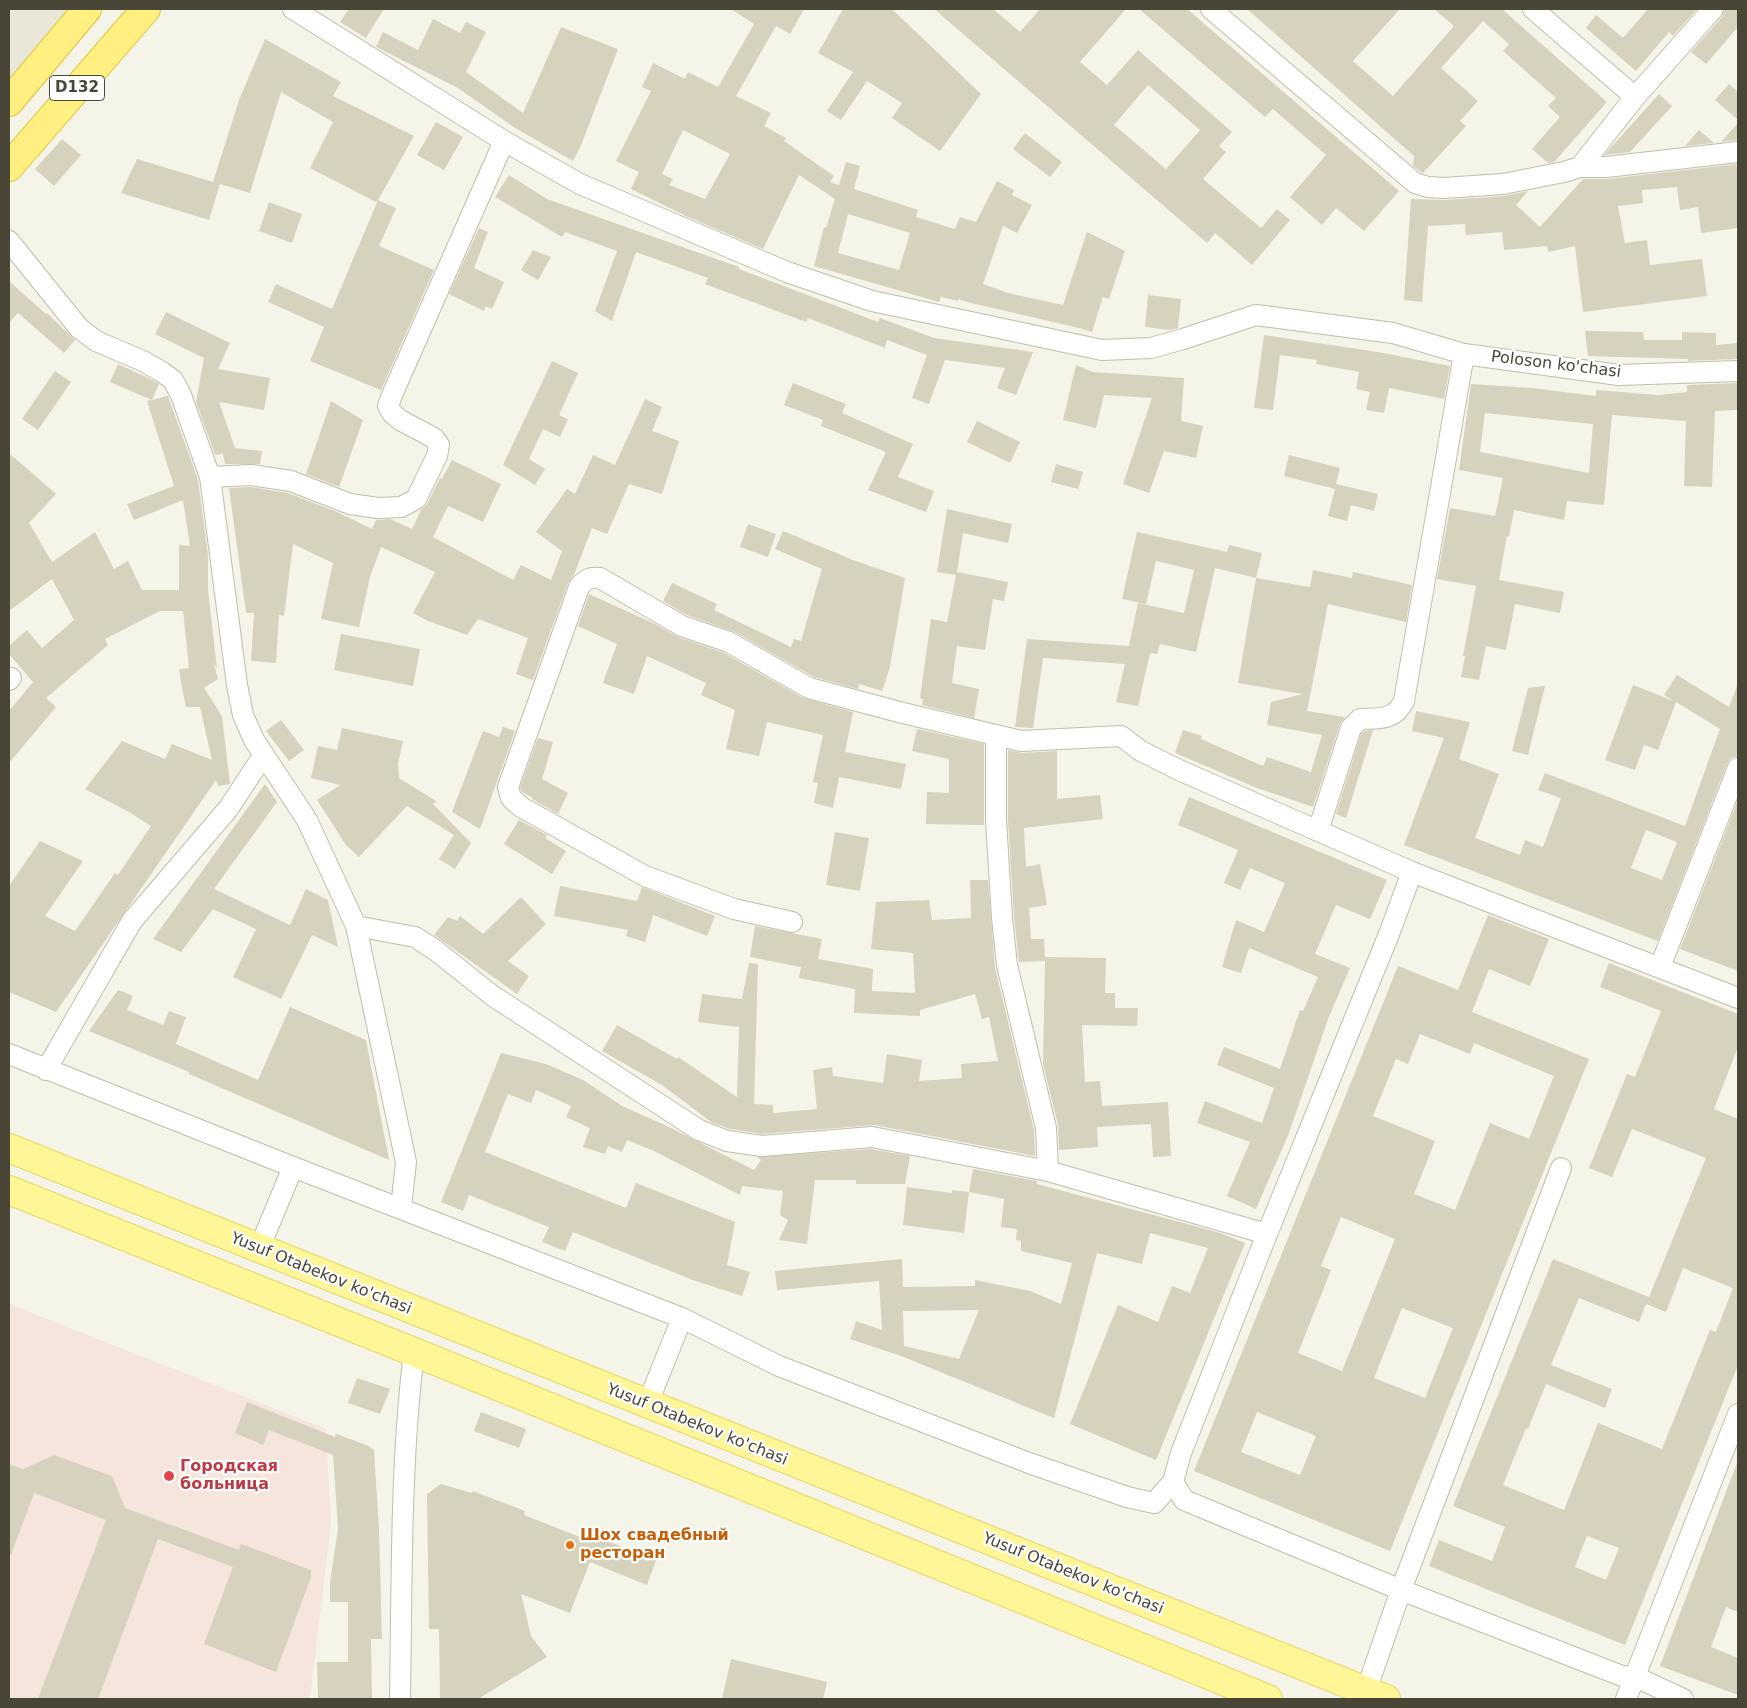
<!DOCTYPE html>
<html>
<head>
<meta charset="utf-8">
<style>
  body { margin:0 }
  #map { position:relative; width:1747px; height:1708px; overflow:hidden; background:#f5f4e9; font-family:"DejaVu Sans",sans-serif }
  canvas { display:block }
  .frame { position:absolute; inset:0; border:10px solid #494537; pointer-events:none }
</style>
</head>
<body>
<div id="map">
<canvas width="1747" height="1708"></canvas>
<div class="frame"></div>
</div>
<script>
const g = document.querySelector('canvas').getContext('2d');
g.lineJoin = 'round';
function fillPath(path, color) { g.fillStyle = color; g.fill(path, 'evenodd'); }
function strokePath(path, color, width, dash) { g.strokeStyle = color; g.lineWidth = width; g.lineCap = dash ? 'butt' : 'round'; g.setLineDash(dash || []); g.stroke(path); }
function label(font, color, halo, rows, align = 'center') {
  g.font = font + ' "DejaVu Sans",sans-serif'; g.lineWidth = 4.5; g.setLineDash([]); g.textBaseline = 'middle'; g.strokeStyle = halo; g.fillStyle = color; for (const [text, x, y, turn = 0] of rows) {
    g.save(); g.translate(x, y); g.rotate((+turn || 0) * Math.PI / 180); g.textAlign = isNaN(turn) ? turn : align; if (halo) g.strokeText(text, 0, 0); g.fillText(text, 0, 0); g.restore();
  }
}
fillPath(new Path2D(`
  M9,9H73L9,83Z`), '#e9e7d7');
fillPath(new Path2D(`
  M9,1304L326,1429L331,1523L310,1699H9Z`), '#f5e5dd');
fillPath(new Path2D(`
  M349,9H384L366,38L340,22Z
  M731,9H804L790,34L776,26L736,96L771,113L764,126L786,138L784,141L834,176L830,182L839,185L846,162L860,166L854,189L918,210L916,217L955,229L960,217L976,222L997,181L1014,190L1012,195L1032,205L1017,233L1003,226L983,284L1008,293L1063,305L1087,232L1125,251L1109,299L1103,297L1092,332L1079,328L971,303L958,299V301L941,297L939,302L814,266L824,227L826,228L835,199L799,175L763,249L686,216L631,189L639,172L616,161L651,91L642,87L653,63L685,79L688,72L718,87L754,24ZM683,130L730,154L705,199L669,185L673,179L662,174ZM848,214L910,233L899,270L838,253Z
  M843,9H892L981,94L940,151L892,118L902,103L867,81L841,120L827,111L853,72L818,53Z
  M934,9H993L1020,32L1040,9H1126L1080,62L1107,85L1138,50L1232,132L1219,146L1226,152L1203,179L1261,228L1277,209L1290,220L1252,265L1215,233L1207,243ZM1148,85L1200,130L1166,169L1114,125Z
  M1139,9H1187L1399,191L1364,231L1336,208L1322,225L1290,197L1326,155L1273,109L1265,117Z
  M1247,9H1400L1353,61L1393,96L1454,26L1434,9H1502L1607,102L1554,162L1548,163L1532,149L1560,117L1548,106L1556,98L1503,51L1509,44L1483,21L1441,68L1478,101L1460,121L1466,126L1423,173L1413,166L1414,156Z
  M1648,9H1697L1673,36L1669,32L1636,71L1586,28L1596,15L1623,38Z
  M1725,9H1738V27L1706,64L1691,52L1722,17Z
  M433,19L460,33L466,22L486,32L466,72L523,113L561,27L618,49L580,148L573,161L515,128L458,88L376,47L383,32L418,50Z
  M265,39L341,82L333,96L414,136L378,200L396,208L379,246L434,270L381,390L310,361L324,327L268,302L276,284L332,309L378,200L376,202L310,168L333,122L281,92L250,193L220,184L209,220L121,193L137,159L213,182L239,100Z
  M1729,84L1738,92V120L1715,100Z
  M1659,94L1672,106L1630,152L1604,155Z
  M436,122L463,137L444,170L417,155Z
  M1738,123V140L1721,142Z
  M1699,130L1714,143L1685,146Z
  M1025,133L1062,162L1050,177L1013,149Z
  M62,139L81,155L54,186L35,169Z
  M1738,164V228L1701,233L1698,207L1680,210L1677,187L1642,190L1643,203L1618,206L1625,243L1647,240L1650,265L1702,259L1707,296L1583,312L1575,246L1548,252L1547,246L1504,250L1502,232L1466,235L1465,224L1428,226L1422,302L1404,300L1411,199L1444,200L1504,196L1528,191L1516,205L1540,227L1583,179H1607Z
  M509,175L547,199L739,267V269L878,322L880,318L934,338L1033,352L1016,395L997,388L1005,368L945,360L929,404L912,398L927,355L887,340L885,348L808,318L806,322L705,284L708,278L636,252L612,321L595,311L617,251L565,232L562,237L495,197Z
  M269,202L302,214L292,243L259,231Z
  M479,228L488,232L474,268L504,282L492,309L485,306L484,311L449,294Z
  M533,250L551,257L538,280L521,270Z
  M9,281L46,314L47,313L75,340L64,353L18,313L9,323Z
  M1148,295L1181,299L1178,328L1171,330L1145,327Z
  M166,312L230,343L218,369L270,378L264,410L219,402L235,448L262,451L260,464H225L223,454L215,455L196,402L204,358L155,334Z
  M1585,331L1643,332L1644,340H1682V332L1716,333V345L1737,343L1738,359L1688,361V359L1588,356Z
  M1264,335L1378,352L1450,366L1444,399L1389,388L1384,413L1366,410L1370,392L1356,389L1359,372L1316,364L1317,360L1280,355L1273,410L1254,408Z
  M552,361L578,373L559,415L568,419L560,437L543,429L529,459L545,469L535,485L503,465Z
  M118,364L148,378L159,384L152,400L110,382Z
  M1076,365L1093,372L1184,378L1181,421L1203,426L1196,458L1164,451L1149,493L1123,484L1152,398L1104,395L1096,428L1063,420Z
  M55,371L71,382L38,430L22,419Z
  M793,383L846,404L842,413L913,444L898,477L934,491L926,512L868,490L886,452L821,426L823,420L784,405Z
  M1738,383V410L1715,411L1712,487L1684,486L1686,421L1612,415L1604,505L1567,501L1564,520L1514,510L1509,537L1507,536L1499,580L1564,592L1560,613L1515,604L1506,650L1486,646L1479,680L1461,677L1465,656H1463L1476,586L1437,579L1450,508L1495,516L1503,478L1459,470L1471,384L1532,388L1596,396V390L1658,395L1687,392V385ZM1485,413L1593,424L1589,473L1480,452Z
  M168,396L198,480L208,555V590L217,668L214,664L218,679L204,688L222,716L230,784L218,786L216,780L56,1012L9,992V886L40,841L83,861L45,916L75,931L115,873L118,875L151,826L129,812L85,789L122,741L165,759L172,744L212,760L200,707H186L182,688L179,669L189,668L183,611H160L105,639L108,645L46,698L56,707L9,763V711L33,682L9,654V646L27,630L42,648L74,620L52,579L9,611V453L56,494L29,523L52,562L95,532L114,569L128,561L142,590H179V545L190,546L183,500L134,520L127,504L174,486L147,401Z
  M645,399L662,407L652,431L679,441L662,494L629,484L607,534L592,528L574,575L568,583L533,680L516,674L528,638L478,619L467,635L428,621L413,613L435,572L381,547L370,577L359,627L321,619L333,563L293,544L284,616L279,615L276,663L251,661L254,613H246L229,488L250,487L288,493L337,512L372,529L376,520L390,519L412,529L421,510L427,504L440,478L442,479L452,460L501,484L483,522L448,506L433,537L513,580L521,565L551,580L562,551L536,532L567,489L575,494L593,455L615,465Z
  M331,401L363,420L339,487L306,474Z
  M977,421L1020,442L1010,463L967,442Z
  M1289,455L1340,468L1336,484L1378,494L1374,511L1351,505L1347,521L1328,516L1335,489L1284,476Z
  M1056,464L1083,472L1078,489L1051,482Z
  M947,509L1012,524L1008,543L963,533L957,572L1008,582L1004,601L993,599L985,650L957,646L952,683L979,689L974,718L922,705L923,699L920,698L931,619L947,622L956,575L937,572Z
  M748,524L776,534L768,557L740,547Z
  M783,531L853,560L905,578L890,667L882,691L859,684L858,689L814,677L735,632L687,615L663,601L672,583L717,604L714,610L791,647L794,639L801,641L822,569L775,549Z
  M1137,532L1227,552L1229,545L1262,553L1256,578L1215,568L1196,652L1160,644L1157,654L1150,653L1138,706L1116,702L1125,664L1043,658L1033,728L1015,727L1027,639L1129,646L1138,603L1184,613L1194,570L1156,561L1146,604L1122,599Z
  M1313,570L1352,578L1353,572L1412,585L1406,622L1328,604L1307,711L1345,717L1340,724L1313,807L1257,788L1175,753L1183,730L1202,736L1201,739L1263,766L1267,757L1311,772L1322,735L1267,725L1271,702L1303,694L1238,683L1256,578L1310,587Z
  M589,594L653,623L678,637L724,653L803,698L853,712L845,752L906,764L901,789L839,777L833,808L814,803L818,783L813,782L823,735L767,722L759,756L726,749L735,710L701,695L706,683L647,656L634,694L603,683L617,644L578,626Z
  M341,634L420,649L413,686L334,670Z
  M1677,675L1729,707L1737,686L1738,687V756L1731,758L1727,764L1658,941L1404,845L1444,738L1412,731L1416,711L1470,722L1459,759L1499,774L1475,838L1520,855L1525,840L1543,847L1561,798L1538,790L1545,773L1685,826L1720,729L1676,702L1658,750L1644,745L1635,770L1605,760L1633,685L1674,701L1664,695ZM1646,830L1677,842L1662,880L1631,868Z
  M1545,686L1528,755L1512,751L1528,688Z
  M281,720L304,750L289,761L266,731Z
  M503,727L515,731L480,829L452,812L483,731L499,737Z
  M342,728L403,741L398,764L399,778L436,801L433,804L471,843L455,869L439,859L454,835L407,806L359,857L346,845L317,800L340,785L311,778L318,746L337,750Z
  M917,729L984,744V825L926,824L927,792L949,793V759L912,751Z
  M1373,730L1346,818L1336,814L1361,734L1365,731Z
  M538,738L553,742L542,779L568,793L558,814L532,799L533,798L522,792L520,787Z
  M1008,750L1022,753L1057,751V799L1100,795L1103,819L1024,828L1026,867L1040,864L1047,905L1029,908L1031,939H1044L1045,957L1106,958L1105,993H1115V1008H1138L1137,1026L1082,1025L1085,1082L1100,1081L1102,1106L1168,1102L1171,1156L1153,1157L1151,1124L1097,1127L1098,1147L1059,1150L1058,1125L1043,1064L1045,961L1019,962L1014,917L1008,820Z
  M265,784L277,802L214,889L290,925L306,889L328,900L338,947L312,935L281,999L233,977L256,929L213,909L181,952L153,939Z
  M1189,797L1387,880L1370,919L1336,905L1315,954L1350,968L1328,1019L1289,1133L1256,1209L1227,1196L1250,1142L1197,1123L1205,1101L1262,1123L1274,1088L1217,1065L1224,1047L1280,1069L1300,1010L1303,1011L1318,977L1249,948L1241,973L1222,967L1236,920L1264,932L1285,883L1250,868L1240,890L1224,883L1238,850L1178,825Z
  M1738,800V971L1680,949Z
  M519,820L547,835L545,838L566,851L552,874L504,844Z
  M835,832L869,838L860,891L826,885Z
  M970,880H988L995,968L1034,1130L1035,1156L874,1125L762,1134L730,1129L711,1122L662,1085L602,1051L617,1025L677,1059L678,1057L737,1097L739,1027L698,1022L702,994L742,999L749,963L758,964L754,1104L773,1105V1113L817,1109L813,1070L832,1067L833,1076L883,1083L887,1054L922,1060L919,1081L962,1078L961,1064L998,1061L989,1017L982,1019L975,994L920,1010V1016L854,1013L855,989L799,978L801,967L750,957L755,926L822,939L818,959L873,969L872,991L915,993L913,953L871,949L876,902L929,900L932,920L971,918Z
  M560,886L637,901L642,887L715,916L707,936L653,915L645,942L626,936L628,930L554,916Z
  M521,897L546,924L508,961L529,976L517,994L434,935L448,917L457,921L460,916L483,934Z
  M1488,915L1549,939L1530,986L1489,969L1472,1012L1589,1059L1390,1551L1194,1471L1398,966L1458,990ZM1420,1034L1470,1054L1474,1043L1554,1076L1529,1139L1490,1123L1455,1210L1414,1194L1435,1141L1373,1116L1396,1059L1408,1064ZM1341,1217L1395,1239L1342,1371L1298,1353L1331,1270L1321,1266ZM1402,1308L1453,1328L1425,1398L1374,1378ZM1257,1412L1316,1436L1300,1475L1241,1452Z
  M1609,963L1738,1014V1047L1714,1109L1738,1119V1365L1625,1645L1429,1566L1439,1540L1492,1561L1505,1527L1453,1506L1553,1259L1649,1297L1706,1158L1632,1129L1612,1177L1589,1168L1627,1074L1635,1077L1661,1011L1600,987ZM1683,1268L1733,1288L1716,1332L1710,1330L1662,1449L1598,1423L1564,1510L1503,1485L1526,1428L1528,1429L1546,1384L1605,1408L1612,1389L1551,1365L1579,1298L1639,1322L1646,1304L1666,1312ZM1587,1536L1619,1548L1606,1580L1575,1567Z
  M118,990L133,996L127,1010L163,1025L169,1011L186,1017L176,1044L258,1080L290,1007L366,1040L389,1160L189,1074V1072L89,1031Z
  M501,1053L546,1064L583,1080L622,1106L665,1125L754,1170L761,1160L757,1157L871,1149L910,1156L905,1184H856V1180H815L807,1244L779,1240L788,1220L780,1215L783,1191L742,1186L740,1195L654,1151L627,1140L622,1152L608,1146L605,1154L583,1147L590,1128L566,1117L571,1106L536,1090L531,1103L508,1094L485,1152L626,1208L636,1183L735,1222L727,1265L750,1272L742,1296L693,1280L573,1232L565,1251L542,1242L549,1227L469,1195L463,1211L441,1202Z
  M973,1169L1037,1181V1184L1195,1226L1220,1233L1245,1243L1156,1460L1070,1424L1118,1305L1158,1322L1172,1286L1190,1293L1208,1248L1150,1233L1142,1264L1097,1253L1054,1418L901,1356L850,1339L856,1321L882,1330L879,1281L777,1290L775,1271L902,1259L903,1287L975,1286V1280L1030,1291L1061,1304L1072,1263L1021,1251V1241L1016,1240L1017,1229L1001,1227L1004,1199L969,1192ZM979,1310L959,1359L904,1346L903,1311Z
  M907,1187L952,1193V1190L969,1192L964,1233L903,1225Z
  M357,1378L390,1389L380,1414L348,1403Z
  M247,1402L335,1437L336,1434L369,1446L374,1450L379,1529L382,1639H371L372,1699H318L317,1662H348V1602H330V1582L338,1529L333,1455L269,1430L263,1445L235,1433Z
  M481,1412L526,1429L519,1448L474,1431Z
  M54,1455L112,1476L125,1508L239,1550L241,1544L311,1570V1577L276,1672L204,1644L233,1567L158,1539L98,1699H38L106,1520L34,1493L11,1555L9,1554V1464L23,1469Z
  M1737,1463H1738V1612L1726,1607L1711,1647L1738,1658V1695L1660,1666Z
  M441,1484L472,1493L473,1491L525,1511L524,1515L580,1537L582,1531L656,1560L647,1585L590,1562L570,1613L521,1594L531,1636L547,1657L478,1699H440L439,1629H429L427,1494Z
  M731,1659L827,1682L823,1699H722Z`), '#d7d2be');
const minor = new Path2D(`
  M293,9L504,141L580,184L787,272L872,301L1102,350L1151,348L1183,339L1256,315L1393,333L1464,354L1619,375L1738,371
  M1211,9L1415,183L1428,187L1443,188L1503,184L1564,172L1580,167L1635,97L1713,9
  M1533,9L1635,97
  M1580,167H1606L1738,152
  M9,241L79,328L96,341L143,361L162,372L173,380L181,395L210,477L237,685L243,715L254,740L307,820L356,926L406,1162L401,1208
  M210,477L251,475L291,481L350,504L378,508L401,507L416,499L437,456L439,445L434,438L400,420L392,413L388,406L392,395L504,141
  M9,680L11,678
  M996,737V820L1002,918L1007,965L1046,1128L1048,1171
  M1318,831L1351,728L1360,719C1380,718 1394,721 1404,701L1464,354
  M792,922L734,909L645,876L521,807L511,798L508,787L579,587C586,579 589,577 600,578L682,626L729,642L809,688L903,713L1021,741L1121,736L1141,751L1179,770L1412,872L1738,998
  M356,926L415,937L435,950L493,996L699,1130L727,1141L762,1146L872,1137L1048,1171L1267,1234
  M1660,967L1738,768
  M9,1054L293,1167L682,1318L779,1366L1029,1463L1127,1497L1154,1503L1173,1482L1181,1453L1267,1234L1389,934L1412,872
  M46,1070L132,921L228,809L263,756
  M259,1249L293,1167
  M647,1405L682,1318
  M1173,1482L1184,1500L1401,1590L1622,1676L1636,1677L1683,1699
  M1366,1691L1401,1590L1561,1168
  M400,1699C402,1584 400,1467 414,1352
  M1626,1699L1738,1414`);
const primary = new Path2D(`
  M9,1148L1386,1699
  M9,1190L414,1352L1268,1699`);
const trunk = new Path2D(`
  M9,102L87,9
  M9,167L146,9`);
strokePath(minor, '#c1bdab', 22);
strokePath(primary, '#e6d866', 30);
strokePath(trunk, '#e0c338', 30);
strokePath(minor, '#fff', 20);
strokePath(primary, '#fff698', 28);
strokePath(trunk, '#fff081', 28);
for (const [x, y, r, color] of [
  [169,1476,6,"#e0444e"],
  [570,1545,5,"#e8710a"]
]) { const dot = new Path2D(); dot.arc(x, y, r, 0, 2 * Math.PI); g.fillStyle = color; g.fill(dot); strokePath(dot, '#fff', 2); }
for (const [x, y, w] of [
  [77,88,55]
]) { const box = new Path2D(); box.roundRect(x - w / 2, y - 12.5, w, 25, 4); g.fillStyle = '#fff'; g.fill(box); strokePath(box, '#494537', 1); }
label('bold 15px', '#494537', null, [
  ["D132",77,88]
]);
label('16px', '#494537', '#fff', [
  ["Poloson ko'chasi",1556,365,7],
  ["Yusuf Otabekov ko'chasi",321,1274,22],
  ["Yusuf Otabekov ko'chasi",697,1425,22],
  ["Yusuf Otabekov ko'chasi",1073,1574,22]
]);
label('bold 16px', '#be3a42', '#fff', [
  ["Городская",180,1467],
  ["больница",180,1485]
], 'left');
label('bold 16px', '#c56008', '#fff', [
  ["Шох свадебный",580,1536],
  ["ресторан",580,1554]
], 'left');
</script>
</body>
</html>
